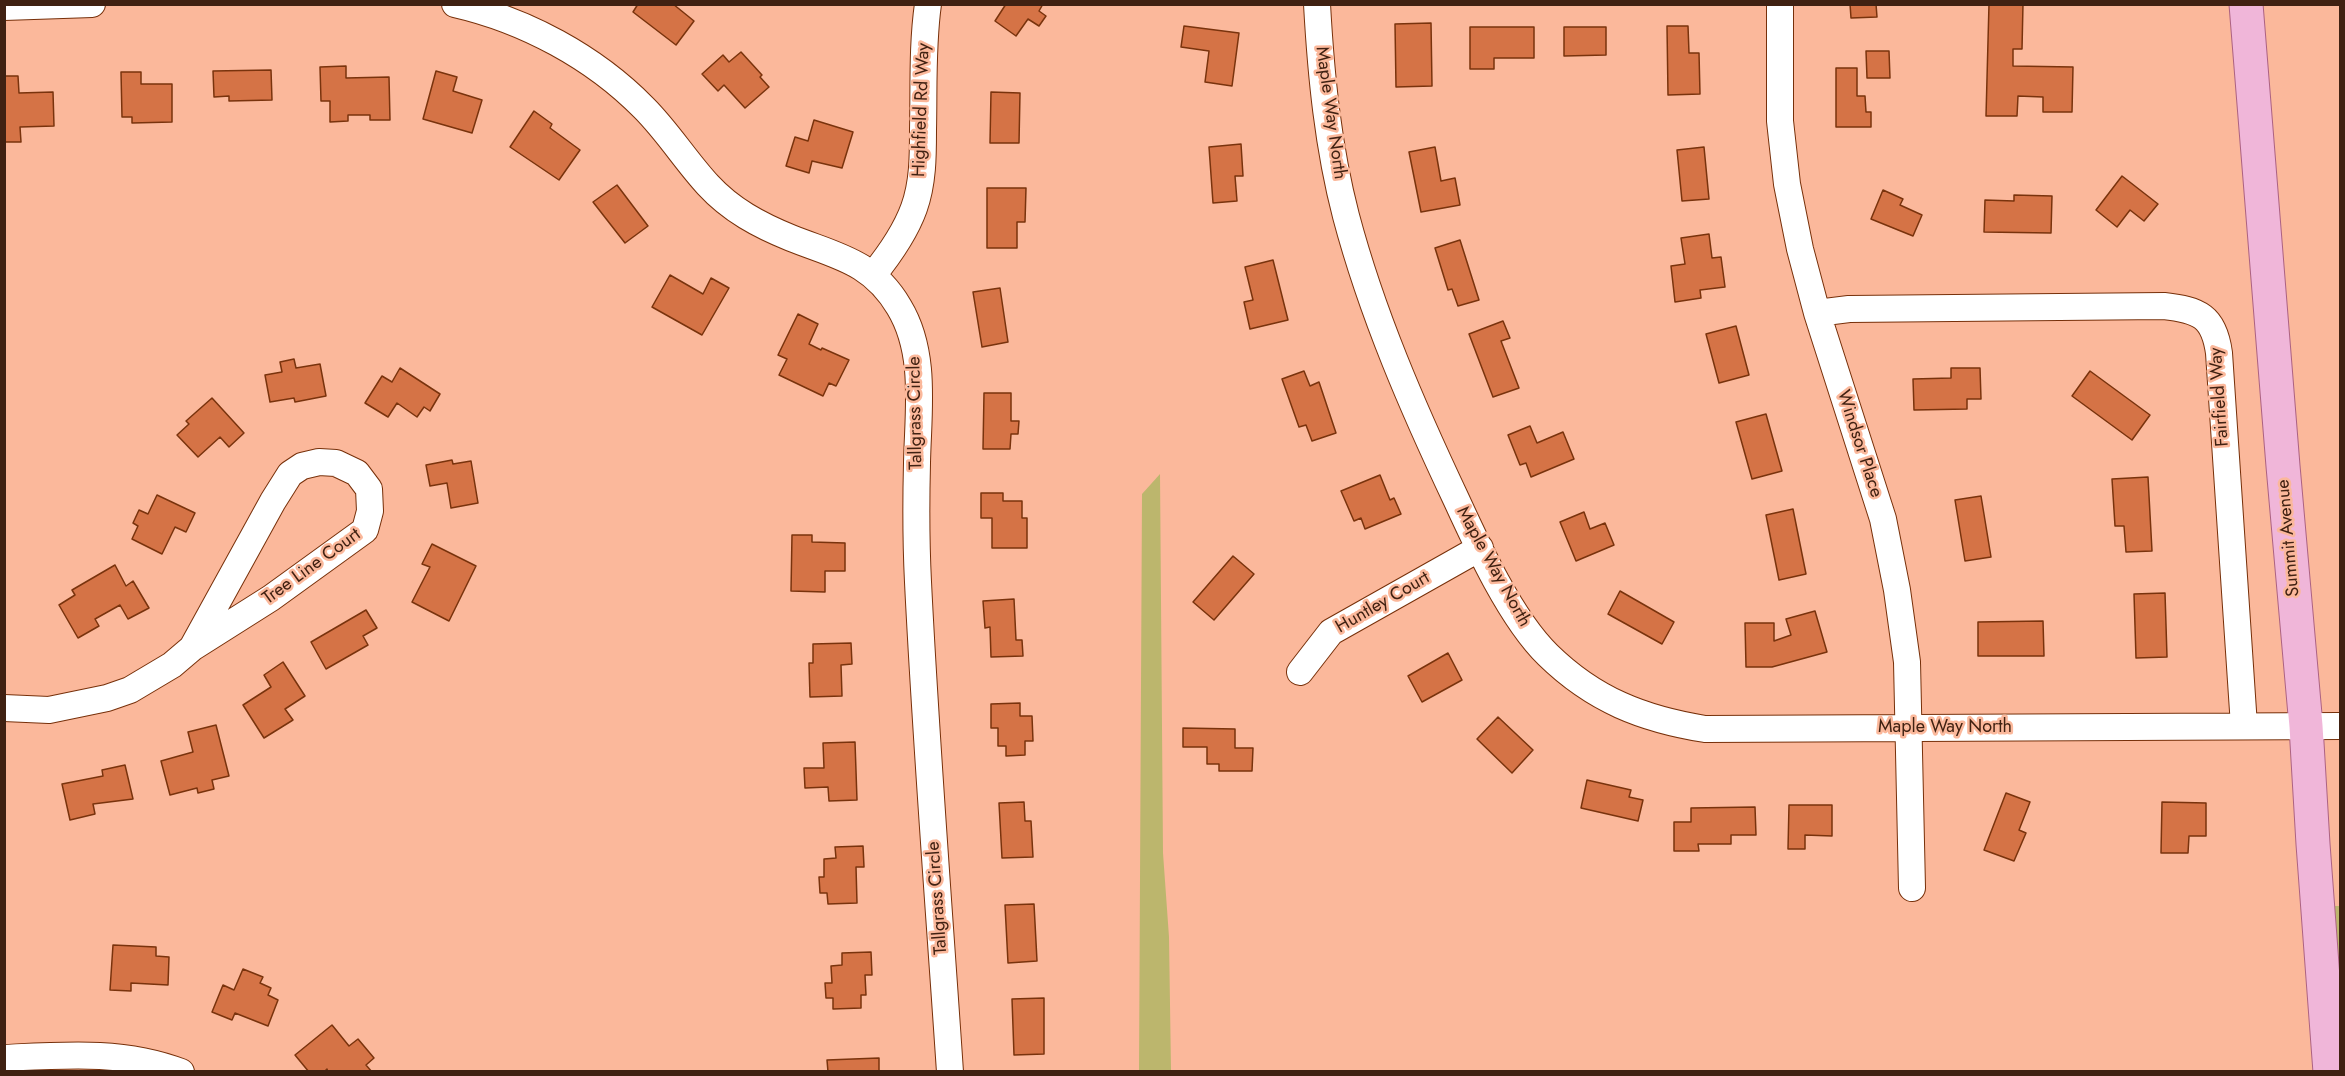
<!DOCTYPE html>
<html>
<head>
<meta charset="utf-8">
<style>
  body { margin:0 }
  #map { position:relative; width:2345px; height:1076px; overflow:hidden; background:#fbb89b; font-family:Jost,sans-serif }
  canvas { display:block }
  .frame { position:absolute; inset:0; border:6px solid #402112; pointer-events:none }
</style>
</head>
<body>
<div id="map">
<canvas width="2345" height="1076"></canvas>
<div class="frame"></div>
</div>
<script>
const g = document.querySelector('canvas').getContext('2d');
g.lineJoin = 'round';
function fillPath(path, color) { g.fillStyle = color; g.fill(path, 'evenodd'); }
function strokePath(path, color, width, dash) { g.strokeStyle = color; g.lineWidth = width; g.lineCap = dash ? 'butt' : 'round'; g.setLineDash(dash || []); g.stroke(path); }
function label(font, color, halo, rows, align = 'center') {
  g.font = font + ' Jost,sans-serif'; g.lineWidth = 5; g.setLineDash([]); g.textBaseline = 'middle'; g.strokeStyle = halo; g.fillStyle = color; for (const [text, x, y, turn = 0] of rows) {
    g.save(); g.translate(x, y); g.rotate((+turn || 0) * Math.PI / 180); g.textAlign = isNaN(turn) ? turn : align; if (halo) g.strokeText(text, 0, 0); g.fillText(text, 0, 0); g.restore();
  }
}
fillPath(new Path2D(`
  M1160,474L1163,853L1169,937L1171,1071L1139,1072L1142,494Z
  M2334,906H2340V982Z`), '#bcb66d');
const building = new Path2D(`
  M638,4H673L694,21L676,45L633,12Z
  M1006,4H1043L1039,11L1046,16L1039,26L1028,19L1016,36L995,21Z
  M1850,4H1876L1877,17L1851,18Z
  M1989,4H2023L2022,49H2013V66L2073,67L2072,112H2043V97L2018,96L2017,116H1986Z
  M1431,23L1432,86L1396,87L1395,24Z
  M1184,26L1239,33L1232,86L1205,82L1209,51L1181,47Z
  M1667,26H1688L1689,53H1699L1700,94L1668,95Z
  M1470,27H1534V58H1494V69H1470Z
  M1564,27H1606V55L1564,56Z
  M1866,51H1889L1890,78H1867Z
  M741,52L762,75L760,77L769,87L745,108L724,85L718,91L702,74L723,55L729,62Z
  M346,66V78L389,77L390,120H370V115H348V121L330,122V101H321L320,67Z
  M1836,68H1857V96H1865L1866,112H1871V127H1836Z
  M271,70L272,100L229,101V96L214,97L213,71Z
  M436,71L457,77L453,91L482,100L472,133L423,119Z
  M121,72H141V84H172V122L132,123V117H122Z
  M4,76H18L19,93L53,92L54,126L20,127L21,142H4Z
  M991,92L1020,93L1019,143H990Z
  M534,111L552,124L550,128L580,150L559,180L510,147Z
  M814,120L853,132L842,168L812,161L809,173L786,166L795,137L808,141Z
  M1241,144L1243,176H1235L1237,201L1213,203L1209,147Z
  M1435,147L1441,181L1455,178L1460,205L1421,212L1409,152Z
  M1704,147L1709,199L1682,201L1677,150Z
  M2122,176L2158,204L2144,221L2130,210L2117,227L2096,210Z
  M617,185L648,226L625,243L593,202Z
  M987,188H1026L1025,222H1017V248H987Z
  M1883,190L1903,199L1900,205L1922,215L1913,236L1871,219Z
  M2014,195L2052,196L2051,233L1984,232L1985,200L2014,201Z
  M1709,234L1712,258L1721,257L1725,287L1700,290L1701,298L1675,302L1671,266L1685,264L1681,238Z
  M1460,240L1479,300L1458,306L1452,289L1448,290L1435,248Z
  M1273,260L1288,320L1250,329L1244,302L1253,300L1245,267Z
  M670,275L703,294L711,278L729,288L702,335L652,307Z
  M1000,288L1008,342L982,347L973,292Z
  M798,314L818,324L809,344L821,350L822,348L849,360L836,386L829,383L823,396L779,375L787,359L778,355Z
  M1503,321L1510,338L1501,341L1519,388L1493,397L1469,334Z
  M1736,326L1749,375L1719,383L1706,334Z
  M294,359L296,368L320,364L326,396L295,402L294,398L270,402L265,375L282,372L280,362Z
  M400,368L440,394L430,411L424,407L417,417L397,403L388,417L365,403L382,376L392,382Z
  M1951,368H1980L1981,399H1967V409L1914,410L1913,379L1951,378Z
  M1304,371L1310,386L1319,382L1336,433L1312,441L1306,425L1299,427L1282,379Z
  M2090,371L2150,415L2132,440L2072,396Z
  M984,393H1011V421H1019L1018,434H1011L1010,449H983Z
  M212,398L244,433L229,447L220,437L198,457L177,435L189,424L186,421Z
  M1766,414L1782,471L1752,479L1736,422Z
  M1530,426L1537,443L1563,432L1574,459L1531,477L1526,463L1520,465L1508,435Z
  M452,460L453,464L471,461L478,503L451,508L447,483L430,486L426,465Z
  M1380,475L1390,500L1394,498L1401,514L1365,529L1361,518L1354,521L1341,491Z
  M2148,477L2152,551L2126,552L2124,526H2115L2112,479Z
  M981,493H1003V501H1022V518H1027V548H992V518H981Z
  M157,495L195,513L186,532L175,527L162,554L132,539L138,526L133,523L139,510L148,514Z
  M1981,496L1991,557L1965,561L1955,500Z
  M1793,509L1806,574L1779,580L1766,515Z
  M1584,512L1590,529L1605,523L1614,545L1576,561L1560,522Z
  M792,535H812V542L845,543V571H825V592L791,591Z
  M432,544L476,566L449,621L412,602L430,567L422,564Z
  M1233,556L1254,574L1214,620L1193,602Z
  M115,565L126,586L133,581L149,608L128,619L120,605L95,619L99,626L78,638L59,605L75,595L72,590Z
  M1620,591L1674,622L1662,644L1608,614Z
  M2165,593L2167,657L2136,658L2134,594Z
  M1014,599L1016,640H1022L1023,656L991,657L990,627L985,628L983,601Z
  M366,610L377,628L363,636L368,645L326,669L311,642Z
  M1815,611L1827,652L1772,667H1746L1745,623H1774V641L1791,635L1786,619Z
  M2043,621L2044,656H1978V622Z
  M851,643L852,664L841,665L842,696L810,697L809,663H813V644Z
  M1448,653L1462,680L1422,702L1408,676Z
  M283,662L305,696L285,709L293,720L264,738L243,705L271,687L264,675Z
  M1020,703V716H1032L1033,741H1025V755L1006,756V746H998V728H991V704Z
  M1498,717L1533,750L1512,773L1477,739Z
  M216,725L229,776L212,780L214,789L198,793L197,788L170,795L161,761L193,752L188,732Z
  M1183,728L1235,729V748H1253L1252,771H1219V764H1207V747H1183Z
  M855,742L857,800L829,801L828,787L805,788L804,768H824L823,743Z
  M125,765L133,799L93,804L95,814L70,820L62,784L103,776L102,770Z
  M1587,780L1631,790L1629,797L1643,800L1638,821L1581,808Z
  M2006,793L2030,802L2019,830L2026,833L2014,861L1984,850Z
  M1024,802L1025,821H1031L1033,857L1002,858L999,803Z
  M2162,802L2206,803V836H2189L2188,853H2161Z
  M1789,805H1832V836L1805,835V849H1788Z
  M1755,807L1756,835H1731V844H1698L1699,851H1674V822H1691V808Z
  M863,846L864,867H856L857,903L828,904L827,893H820L819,877H824V859L836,858L835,847Z
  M1034,904L1037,961L1008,963L1005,905Z
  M113,945L156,947V956L169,957L168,985L131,983V991L110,990Z
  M871,952L872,975H865L866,995H861V1008L833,1009V998H826L825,983H832L831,966L842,965V953Z
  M243,969L263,977L260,983L271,988L268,995L278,1000L268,1026L235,1013L232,1020L212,1012L223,985L234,990Z
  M1044,998V1054L1014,1055L1012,999Z
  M332,1025L349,1046L358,1039L374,1058L366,1065L372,1072H328L327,1069L324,1072H309L295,1055Z
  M879,1058V1072H828L827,1060Z`);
fillPath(building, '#d57346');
strokePath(building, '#79330d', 1.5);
const minor = new Path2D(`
  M455,4C525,20 594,57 644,108C668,132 685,160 708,185C731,210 759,225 791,238C836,256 872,261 899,307C927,353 918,411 917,463C916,502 916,542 918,582C926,745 939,908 950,1072
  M1317,4C1321,76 1328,147 1346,216C1372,314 1413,408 1456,499C1478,547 1511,619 1548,655C1594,700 1643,719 1705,729L2340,726
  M1780,4V121L1787,184L1800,249L1817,313L1883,519L1897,590L1907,662L1912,888
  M4,7L92,4
  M873,275C890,254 905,233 914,208C923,183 923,156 923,130C924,88 922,46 928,4
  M1817,313L1849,309L2164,306C2199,310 2214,316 2219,353L2244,726
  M1300,672L1331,632L1480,548
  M4,708L49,710L107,698L130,690L172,665L192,648L271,598L365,530L370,511L369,489L357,473L336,463L319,462L302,466L290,474L273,501L192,648
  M4,1058C64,1055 124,1050 181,1072`);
const major = new Path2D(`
  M2246,4L2283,466L2306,726L2313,844L2330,1072`);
strokePath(minor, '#77300a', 28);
strokePath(major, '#ac6282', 35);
strokePath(minor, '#fff', 26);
strokePath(major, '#f0b6d9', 33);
label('18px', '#402112', '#fbb89b', [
  ["Highfield Rd Way",922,110,-88],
  ["Maple Way North",1330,113,82],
  ["Fairfield Way",2220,397,-94],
  ["Tallgrass Circle",916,413,-91],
  ["Windsor Place",1859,444,72],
  ["Summit Avenue",2289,538,-95],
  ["Tree Line Court",312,567,-36],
  ["Maple Way North",1493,567,61],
  ["Huntley Court",1383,603,-30],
  ["Maple Way North",1945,728],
  ["Tallgrass Circle",938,898,-94]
]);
</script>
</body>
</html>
